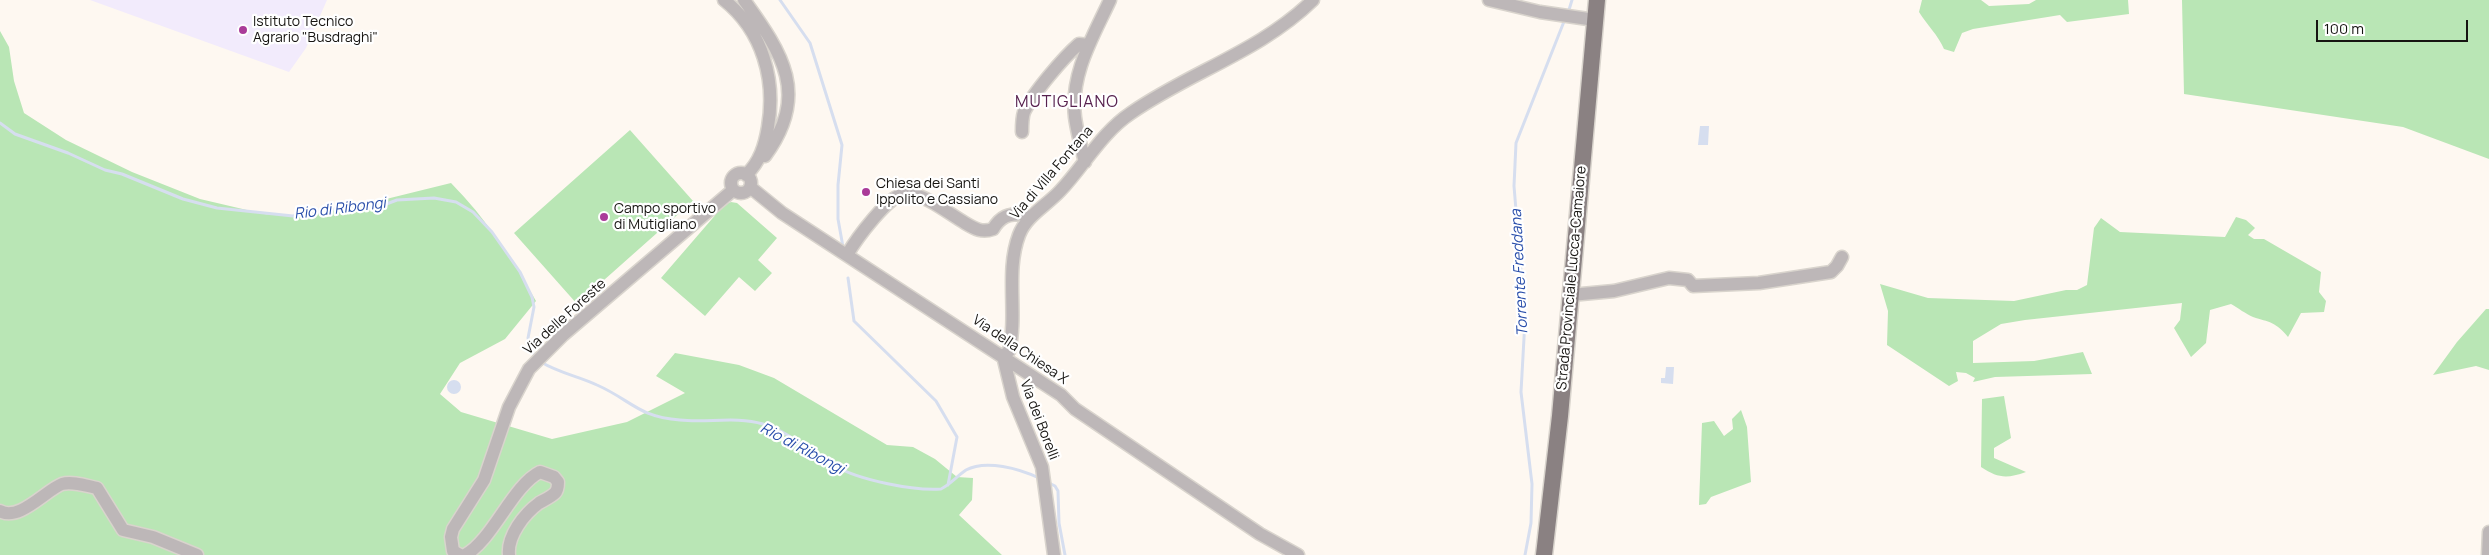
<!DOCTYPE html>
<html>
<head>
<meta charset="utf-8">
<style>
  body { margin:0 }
  #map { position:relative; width:2489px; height:555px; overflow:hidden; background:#fef8f1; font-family:Manrope,sans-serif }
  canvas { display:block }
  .scale { position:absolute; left:2316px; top:20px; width:152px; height:22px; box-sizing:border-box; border:2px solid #161411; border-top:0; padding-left:6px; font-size:15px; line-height:18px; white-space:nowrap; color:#161411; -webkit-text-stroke:4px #fff; paint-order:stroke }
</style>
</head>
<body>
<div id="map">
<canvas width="2489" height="555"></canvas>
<div class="scale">100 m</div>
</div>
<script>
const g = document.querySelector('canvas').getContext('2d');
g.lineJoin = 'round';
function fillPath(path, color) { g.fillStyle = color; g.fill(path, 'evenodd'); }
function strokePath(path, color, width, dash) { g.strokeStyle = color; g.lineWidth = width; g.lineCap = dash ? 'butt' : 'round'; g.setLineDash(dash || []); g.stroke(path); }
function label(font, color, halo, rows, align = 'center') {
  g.font = font + ' Manrope,sans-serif'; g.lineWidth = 4.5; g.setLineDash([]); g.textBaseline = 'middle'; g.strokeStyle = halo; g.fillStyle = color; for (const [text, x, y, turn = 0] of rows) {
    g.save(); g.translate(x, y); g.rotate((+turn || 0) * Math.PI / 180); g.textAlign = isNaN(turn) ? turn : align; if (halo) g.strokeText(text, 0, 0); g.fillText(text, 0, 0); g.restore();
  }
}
fillPath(new Path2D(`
  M90,0H327L306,48L289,72Z`), '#f2ebfc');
fillPath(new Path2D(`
  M1922,0H1981L1989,6L2029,4L2036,0H2128L2129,14L2067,22L2060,15L1973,29L1962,33L1954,52L1944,49C1938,35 1927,25 1919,12Z
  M2182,0H2489V159L2403,127L2184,94Z
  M0,31L9,47L14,81L24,113L66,140L132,172L200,199L264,214L293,216L374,202L451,183C486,218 512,259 536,301L505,339L460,363L440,394L461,412L552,439L627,422L685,393L656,376L675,353L739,365L774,378L887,445L913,447L935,459L957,477L973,478L972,500L959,515L1002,555H0Z
  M630,130L693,201L577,304L514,233Z
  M731,202L737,203L777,238L758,260L772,273L755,291L739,277L705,316L661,278L724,205Z
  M2236,217L2246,220L2255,228L2248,235L2254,239H2264L2321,272L2319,292L2326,301L2324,312L2301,313L2288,337C2276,322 2269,322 2253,317C2246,314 2238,308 2231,304L2210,310L2206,343L2191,357L2174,328L2180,320L2182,303L2025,320L2001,324L1973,341V363L2034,361L2083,352L2092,374L1995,377L1973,382L1975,378L1966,373L1956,372L1958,381L1949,386L1887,345L1888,311L1880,284L1928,298L2014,301L2066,290H2077L2087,285L2094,228L2101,218L2120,232L2225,237Z
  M2486,309H2489V370L2476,366L2433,375L2457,342Z
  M2004,396L2011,438L1994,448V458L2026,472C2006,479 1998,478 1981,467L1982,399Z
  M1741,410L1747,427L1751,482L1711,497L1706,504L1699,505L1702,423L1714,421L1724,436L1733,429L1732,419Z`), '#b9e6b5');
fillPath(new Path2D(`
  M1700,126H1709L1708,145H1698Z
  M1666,367H1674L1673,384L1661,383V378H1665Z
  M447 387a7 7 0 1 1 14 0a7 7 0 1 1-14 0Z`), '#d6deef');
strokePath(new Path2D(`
  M780,0L810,43L842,145L838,185V219L843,247
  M1568,13L1572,0
  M0,123L15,134L68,153L105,170L122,174L183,199L217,208L293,216L363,204L381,206L397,200L434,198L456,202L473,212L492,232L520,272L532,297L534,307L528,338L533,353
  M848,278L854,321L936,401L957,437L948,485
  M541,362C559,373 578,376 597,385C631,400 638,417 680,420C707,423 736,416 763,424C790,432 811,453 835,466C859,480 913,491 941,489C951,484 957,476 966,470C986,459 1020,469 1039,478
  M1047,482L1055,486L1058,491L1059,523L1065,555
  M1525,555L1531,523L1532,484L1521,392L1525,320L1514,186L1516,143L1565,19`), '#d6deef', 3);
const minor = new Path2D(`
  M724,0C763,31 776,80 768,127C765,145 760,162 746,175
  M744,0C783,54 810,95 765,156
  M1489,0L1540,12L1595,20
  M1022,132C1022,125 1022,118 1024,112C1033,93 1063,58 1079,44L1089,45
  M1085,162C1081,147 1077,132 1075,117C1070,74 1093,37 1110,0
  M731 183a10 10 0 1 1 20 0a10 10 0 1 1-20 0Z
  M750,187L782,213L1061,395L1075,409L1260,534L1298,555
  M847,255C855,241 890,192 907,193C926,195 948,213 965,223C975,229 982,233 993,229C1001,216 1008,214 1023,214L1029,218
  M1571,295L1614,291L1669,278L1688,280L1693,286L1759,283L1831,272L1837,266L1842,257
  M0,511C19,522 46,490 62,484C72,481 87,486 97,488L123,530L153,537L197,555
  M460,555L453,551L451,537L453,529L484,480L509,407L529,369L563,335L733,190
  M465,555C492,541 513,485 540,472L554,477L558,482C558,486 558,490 555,493C551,497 544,500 539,503C524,514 507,536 509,555
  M1054,555L1042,467L1013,397L1003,356L1009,351C1018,313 1005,272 1019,235C1026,216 1046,206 1060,191C1084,166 1101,133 1131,113C1190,72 1261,51 1313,0
  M2488,555L2489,532`);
const major = new Path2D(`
  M1544,555L1560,416L1597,0`);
strokePath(minor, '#d9d4cd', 15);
strokePath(major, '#d9d4cd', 19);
strokePath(minor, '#bdb7b8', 12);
strokePath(major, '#8a8182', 16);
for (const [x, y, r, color] of [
  [243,30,5,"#aa3b99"],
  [866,192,5,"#aa3b99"],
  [604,217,5,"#aa3b99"]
]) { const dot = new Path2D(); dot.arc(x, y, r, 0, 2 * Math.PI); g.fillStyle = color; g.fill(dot); strokePath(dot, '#fff', 2); }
label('14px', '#161411', '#fff', [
  ["Istituto Tecnico",253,22],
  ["Agrario \"Busdraghi\"",253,38],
  ["Chiesa dei Santi",876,184],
  ["Ippolito e Cassiano",876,200],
  ["Campo sportivo",614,209],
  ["di Mutigliano",614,225]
], 'left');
label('14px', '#161411', '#fff', [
  ["Via di Villa Fontana",1052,173,-49],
  ["Strada Provinciale Lucca-Camaiore",1572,278,-85],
  ["Via delle Foreste",565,317,-42],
  ["Via della Chiesa X",1020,350,34],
  ["Via dei Borelli",1039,420,69]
]);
label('italic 15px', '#294eaa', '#fff', [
  ["Rio di Ribongi",340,209,-7],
  ["Torrente Freddana",1520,273,-93],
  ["Rio di Ribongi",802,449,28]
]);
g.letterSpacing = '1px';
label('16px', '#57214e', '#fff', [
  ["MUTIGLIANO",1067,103]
]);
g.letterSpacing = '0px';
</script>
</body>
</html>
